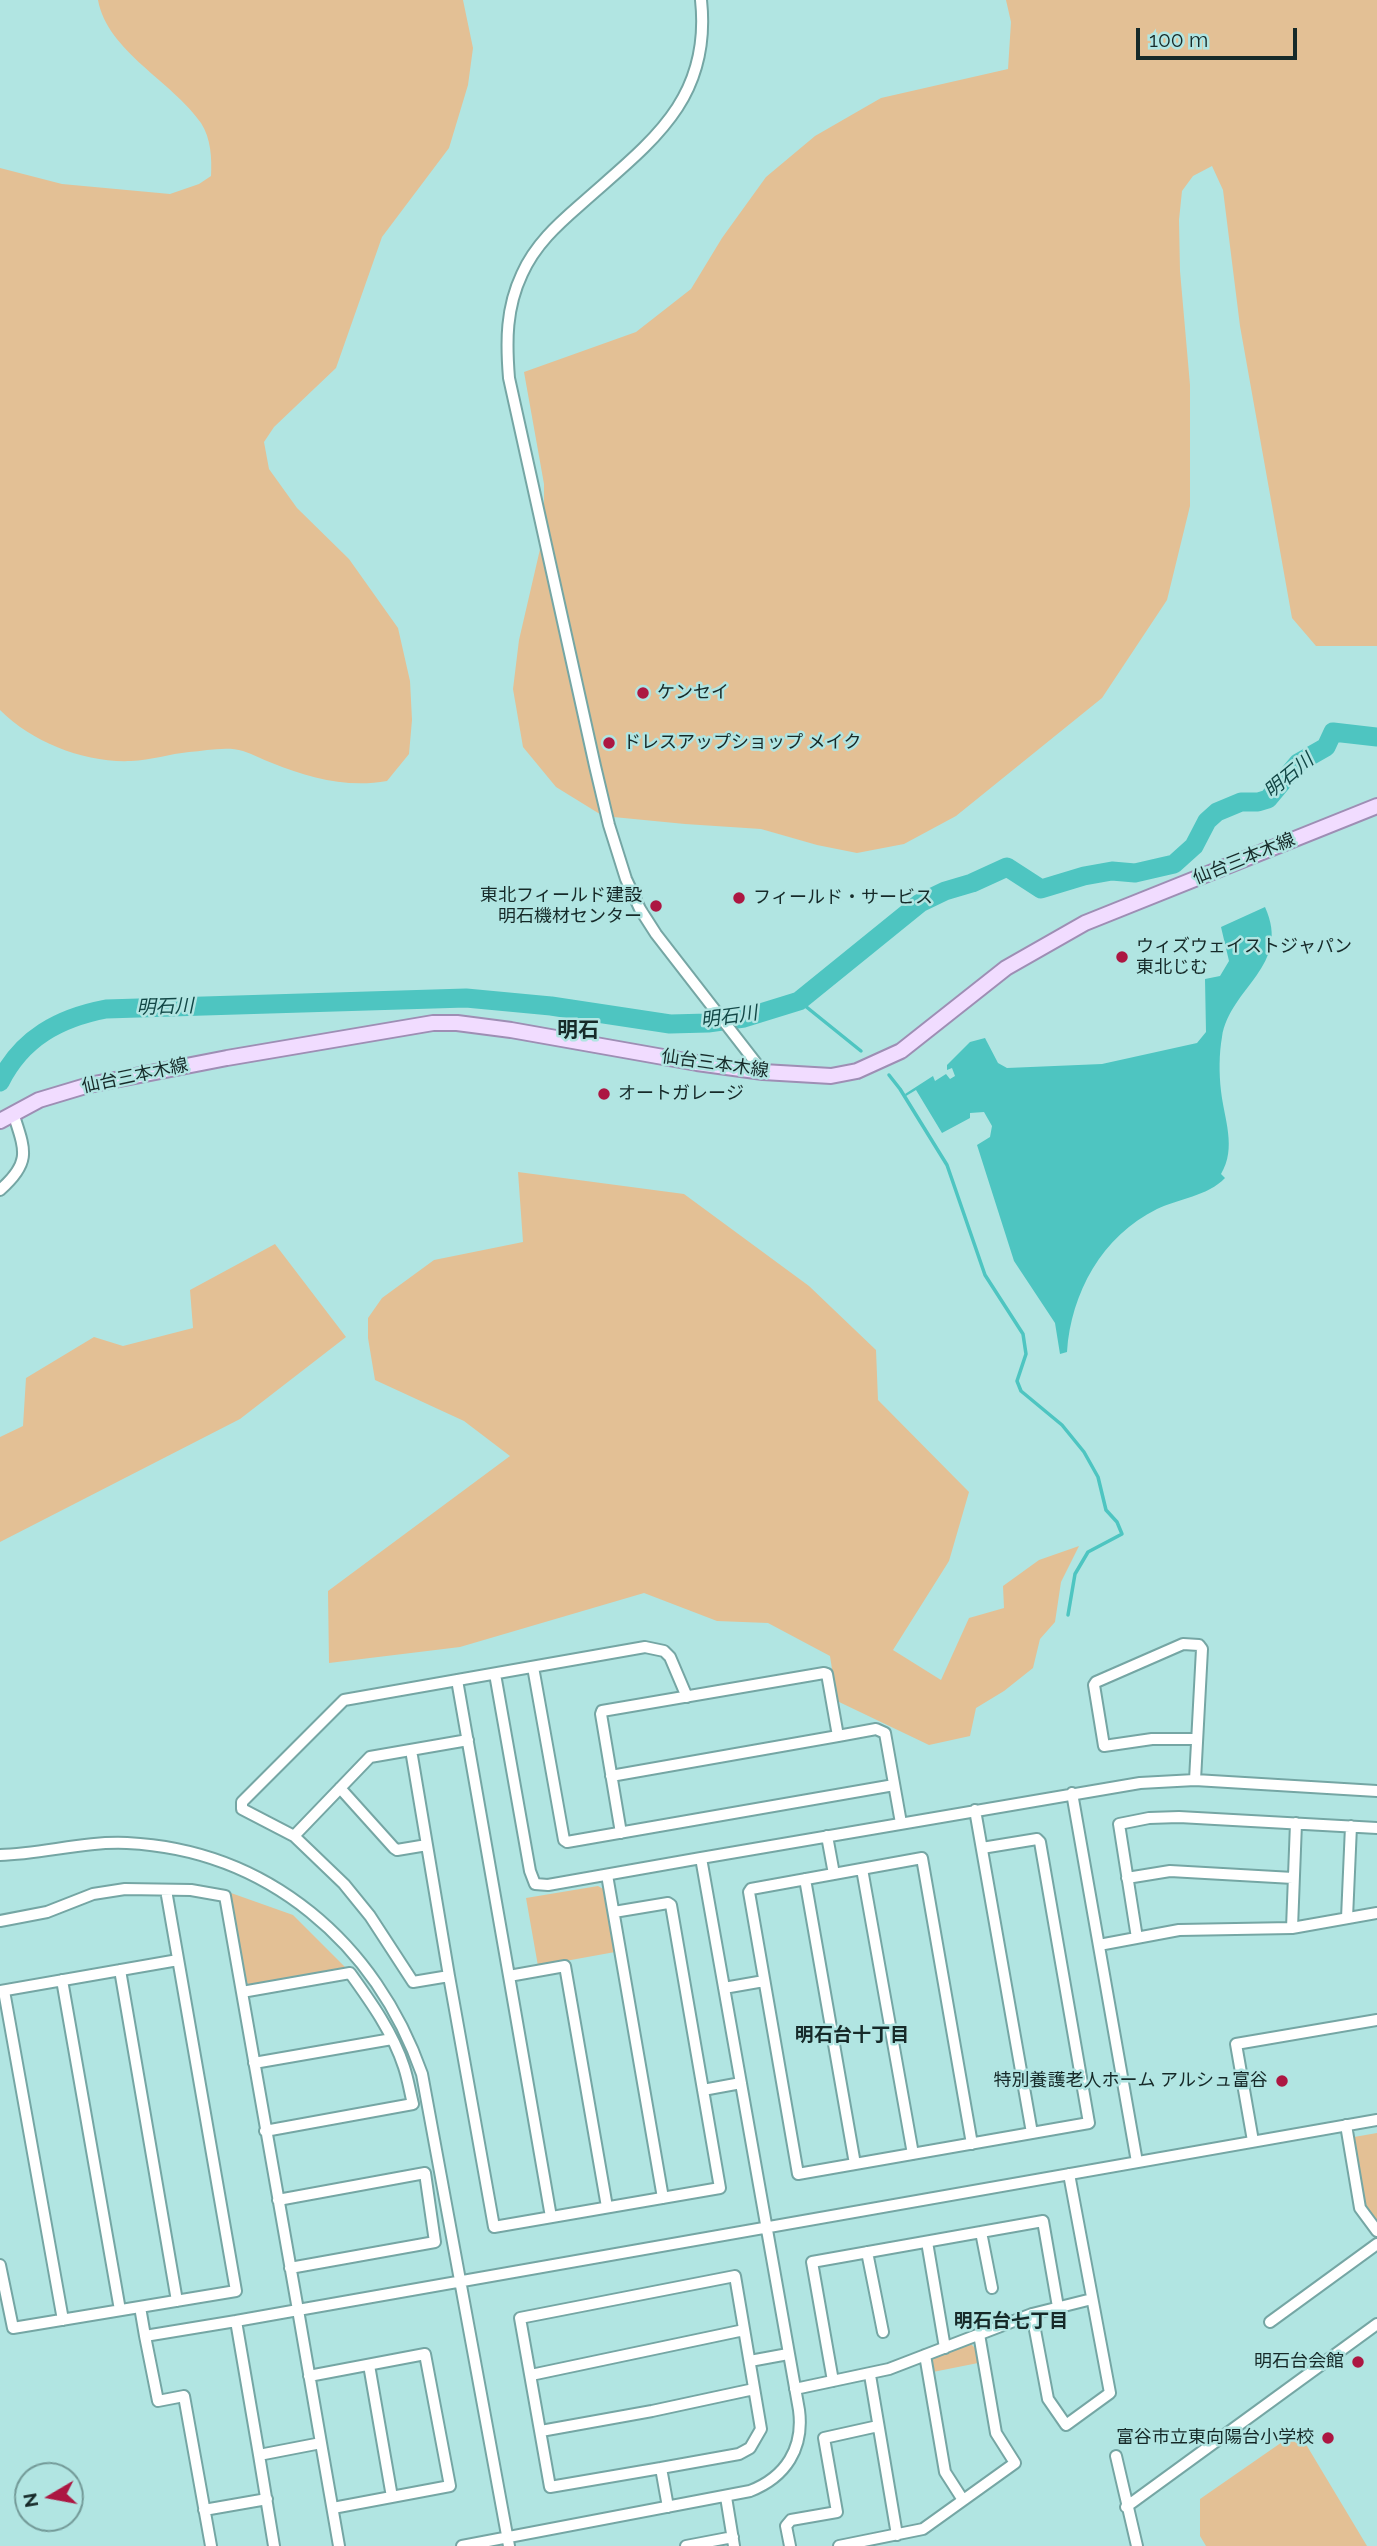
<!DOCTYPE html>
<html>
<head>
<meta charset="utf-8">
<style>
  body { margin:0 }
  #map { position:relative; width:1377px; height:2546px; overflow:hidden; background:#b1e5e2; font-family:Raleway,sans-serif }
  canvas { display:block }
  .north { position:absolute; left:14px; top:2462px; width:70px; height:70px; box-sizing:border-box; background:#b1e5e2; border:2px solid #739a98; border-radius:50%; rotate:260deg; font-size:19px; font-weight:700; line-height:28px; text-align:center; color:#162a29 }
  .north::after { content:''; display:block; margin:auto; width:24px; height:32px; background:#ac1742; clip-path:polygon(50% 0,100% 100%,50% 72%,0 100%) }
  .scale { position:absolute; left:1136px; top:28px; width:161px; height:32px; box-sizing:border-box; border:4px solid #162a29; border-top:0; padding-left:9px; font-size:21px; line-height:24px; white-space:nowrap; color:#162a29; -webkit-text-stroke:5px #b1e5e2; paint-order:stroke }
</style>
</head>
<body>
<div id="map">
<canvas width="1377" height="2546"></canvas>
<div class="north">N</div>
<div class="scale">100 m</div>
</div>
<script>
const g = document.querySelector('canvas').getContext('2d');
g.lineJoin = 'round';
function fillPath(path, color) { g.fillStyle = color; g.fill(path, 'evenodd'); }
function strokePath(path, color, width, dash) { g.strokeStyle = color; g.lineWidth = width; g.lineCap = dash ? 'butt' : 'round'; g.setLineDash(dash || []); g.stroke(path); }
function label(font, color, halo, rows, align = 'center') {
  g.font = font + ' Raleway,"Noto Sans JP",sans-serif'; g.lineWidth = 5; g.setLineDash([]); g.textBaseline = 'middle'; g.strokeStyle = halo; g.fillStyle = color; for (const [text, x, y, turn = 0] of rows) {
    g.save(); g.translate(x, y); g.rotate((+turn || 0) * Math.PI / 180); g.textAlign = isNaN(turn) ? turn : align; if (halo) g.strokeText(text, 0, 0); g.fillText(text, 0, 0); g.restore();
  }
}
fillPath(new Path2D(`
  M98,0H463L473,48L468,85L449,148L382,237L336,368L274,427L264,442L269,469L297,508L349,559L398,628L410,681L412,720L409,754L387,781C347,788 309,778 272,763C263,760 253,754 243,751C226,746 206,751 189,752C170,754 151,760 131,761C85,763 33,743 0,710V168L62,184L170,194L199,184L211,176C212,159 211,138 201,123C173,82 107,51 98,0Z
  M1006,0H1377V646H1316L1292,618L1240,326L1223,190L1212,166L1193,176L1182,191L1179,220L1180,271L1190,385V506L1167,600L1102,698L956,816L904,844L857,853L817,845L761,829L685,824L603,816L556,787L523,747L513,689L519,640L544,532V484L524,372L636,332L691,289L722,238L766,177L815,136L881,98L1008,69L1011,22Z
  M518,1172L684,1194L809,1286L876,1350L878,1400L969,1492L949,1561L893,1650L941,1680L969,1618L1004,1608L1003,1586L1039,1560L1079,1546L1061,1582L1055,1622L1040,1639L1033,1668L1004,1691L976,1708L970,1736L929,1745L837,1701L830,1656L768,1623L717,1621L644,1593L460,1647L329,1663L328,1591L510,1456L464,1421L375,1380L368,1338V1318L382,1298L434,1260L523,1242Z
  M275,1244L346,1337L240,1419L0,1542V1437L23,1426L26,1378L94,1337L123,1346L193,1328L190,1290Z
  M598,1886L605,1890L615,1952L538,1966L526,1898Z
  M231,1893L293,1915L345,1967L252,1987L245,1981Z
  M1377,2133V2222L1366,2207L1354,2137Z
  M969,2342L975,2348L978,2363L933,2372L931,2362L934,2358Z
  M1298,2431L1367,2546H1206L1200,2536V2499Z`), '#e3c095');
fillPath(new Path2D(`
  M1265,907C1292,966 1230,987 1222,1037C1219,1054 1219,1073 1221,1091C1224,1118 1237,1148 1221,1174L1225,1178C1208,1196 1178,1199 1157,1209C1102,1236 1071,1293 1067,1352L1060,1354L1055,1323L1014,1261L977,1145L990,1137L992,1126L984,1112L970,1113V1118L942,1133L916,1090L906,1096L905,1094L933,1076L935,1081L946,1074L950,1079L955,1076L952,1068L947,1070V1065L970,1042L985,1038L998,1063L1007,1068L1102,1064L1197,1043L1206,1032L1205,979L1220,976L1229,961L1221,927Z`), '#4ec5c1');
strokePath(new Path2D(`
  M799,1001L861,1051
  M889,1075L900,1089L947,1165L985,1275L1023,1334L1026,1354L1017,1381L1021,1391L1062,1425L1084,1452L1098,1477L1106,1510L1117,1522L1122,1534L1088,1552L1075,1574L1068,1615`), '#4ec5c1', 3.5);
strokePath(new Path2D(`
  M0,1082C22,1038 59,1018 106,1009L466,998L551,1006L670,1024L708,1023L744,1018L799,1001L920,903L945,891L972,883L1007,867L1041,889L1084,876L1112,871L1135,873L1174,864L1194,846L1207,821L1217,812L1241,802H1258L1268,799L1298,763L1326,747L1333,732L1377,737`), '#4ec5c1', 19);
const minor = new Path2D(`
  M701,0C712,102 648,144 580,205C557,225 535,245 522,274C506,308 506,341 509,378L595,766L609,825L626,879L640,909L656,934L763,1072
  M0,1190C32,1162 25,1150 13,1113
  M533,1667L564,1840L567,1842L894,1785
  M457,1680L509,1976
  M411,1750L449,1976
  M611,1776L838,1736
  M1195,1780L1202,1649L1199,1645L1183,1644L1096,1682L1094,1685L1104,1746L1152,1739H1196
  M340,1788L394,1848L397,1850L427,1845
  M1072,1793L1137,2162
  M975,1810L1032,2133
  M621,1833L601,1714L602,1711L824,1673L827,1674L838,1736L876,1729L885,1733L901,1823
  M294,1836L370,1757L468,1740
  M827,1836L834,1874
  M0,1855C43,1854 84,1841 127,1843C268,1850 376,1943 422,2074L509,2546
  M701,1858L1140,1783L1195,1780L1377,1791
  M862,1869L913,2154
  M607,1875L663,2198
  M1127,1878L1170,1871L1293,1878
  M805,1879L855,2164
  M614,1912L668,1903L671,1905L720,2188L494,2227L449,1976L413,1982L370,1916L344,1884L294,1836L242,1809V1802L344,1700L645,1647L664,1651L670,1657L687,1697
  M1347,1918L1351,1826
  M0,1921L47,1912L93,1894L125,1889L191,1890L225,1896L298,2310L1377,2120
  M1292,1928L1296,1823
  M1137,1938L1119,1824L1149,1818L1179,1817L1377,1828
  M1099,1945L1179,1930L1292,1928L1377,1913
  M120,1970L177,2301
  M62,1980L120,2310
  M724,1988L764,1981
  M0,1991L178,1960
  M4,1991L63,2320
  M242,1992L350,1973C371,2002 393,2033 404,2067C408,2079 410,2092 413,2104L265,2131
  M254,2063L392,2039
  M703,2090L741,2083
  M1346,2125L1360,2208L1377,2231
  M1253,2141L1236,2044L1377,2020
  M972,2144L922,1858L751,1889L749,1892L798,2174L1089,2123L1040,1842L1037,1839L982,1848
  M278,2200L425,2173L435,2242L290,2268
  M551,2217L509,1976L565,1966L607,2207
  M981,2232L992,2288
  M927,2242L945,2348
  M867,2252L883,2332
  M0,2265L13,2328L236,2291L166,1890
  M140,2307L145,2336
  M1032,2314L1048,2399L1066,2425L1110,2393L1069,2174
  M236,2321L298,2310L321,2443
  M1270,2322L1377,2244
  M925,2355L945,2472L963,2500
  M750,2361L788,2354
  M369,2365L392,2497
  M531,2375L744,2330
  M870,2375L897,2535
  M309,2376L425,2354L450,2486L333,2508
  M833,2381L812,2262L1043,2221L1058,2307
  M795,2389L889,2369L1032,2314L1092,2299
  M541,2431L652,2411L754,2389
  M1116,2456L1137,2546
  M661,2468L739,2454L750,2448L761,2429L735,2276L520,2318L550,2487L661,2468L668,2507
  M726,2497L734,2546
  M1126,2507L1377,2324
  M204,2510L267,2499
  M211,2546L184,2396L158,2401L145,2336L236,2321L259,2455
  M274,2546L259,2455L321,2443L339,2546
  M462,2546L750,2491C786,2477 804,2448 799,2410L701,1858L548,1885L535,1884L530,1871L495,1674
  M686,2546L733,2537
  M790,2546L786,2526L791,2520L837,2512L824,2438L878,2426
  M839,2546L923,2529L1015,2463L996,2433L979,2334`);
const major = new Path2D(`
  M0,1121L39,1100L89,1085L227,1058L433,1023H457L511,1030L697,1063L763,1072L831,1076L857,1071L901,1051L1006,968L1085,923L1377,806`);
strokePath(minor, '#75a6a4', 14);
strokePath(major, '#9e8eb4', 18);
strokePath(minor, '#fff', 10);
strokePath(major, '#f1dcff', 14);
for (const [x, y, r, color] of [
  [643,693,7,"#ac1742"],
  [609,743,7,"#ac1742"],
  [739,898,7,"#ac1742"],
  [656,906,7,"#ac1742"],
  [1122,957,7,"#ac1742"],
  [604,1094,7,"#ac1742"],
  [1282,2081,7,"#ac1742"],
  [1358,2362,7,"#ac1742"],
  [1328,2438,7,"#ac1742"]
]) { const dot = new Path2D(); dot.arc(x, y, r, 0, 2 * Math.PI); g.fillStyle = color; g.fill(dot); strokePath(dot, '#b1e5e2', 2.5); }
label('18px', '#162a29', '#b1e5e2', [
  ["ケンセイ",657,693],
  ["ドレスアップショップ メイク",623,743],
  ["東北フィールド建設",642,896,"right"],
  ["明石機材センター",642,917,"right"],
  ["フィールド・サービス",753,898],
  ["ウィズウェイストジャパン",1136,947],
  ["東北じむ",1136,968],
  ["オートガレージ",618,1094],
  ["特別養護老人ホーム アルシュ富谷",1268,2081,"right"],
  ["明石台会館",1344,2362,"right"],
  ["富谷市立東向陽台小学校",1314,2438,"right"]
], 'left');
label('18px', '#162a29', '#b1e5e2', [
  ["仙台三本木線",1244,859,-22],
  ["仙台三本木線",715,1064,8],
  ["仙台三本木線",135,1076,-12]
]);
label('italic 19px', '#124746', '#b1e5e2', [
  ["明石川",1289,776,-40],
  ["明石川",165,1007,-2],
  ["明石川",729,1017,-8]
]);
label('bold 19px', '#162a29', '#b1e5e2', [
  ["明石台十丁目",852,2035],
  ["明石台七丁目",1011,2321]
]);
label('bold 21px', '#162a29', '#b1e5e2', [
  ["明石",578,1031]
]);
</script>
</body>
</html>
